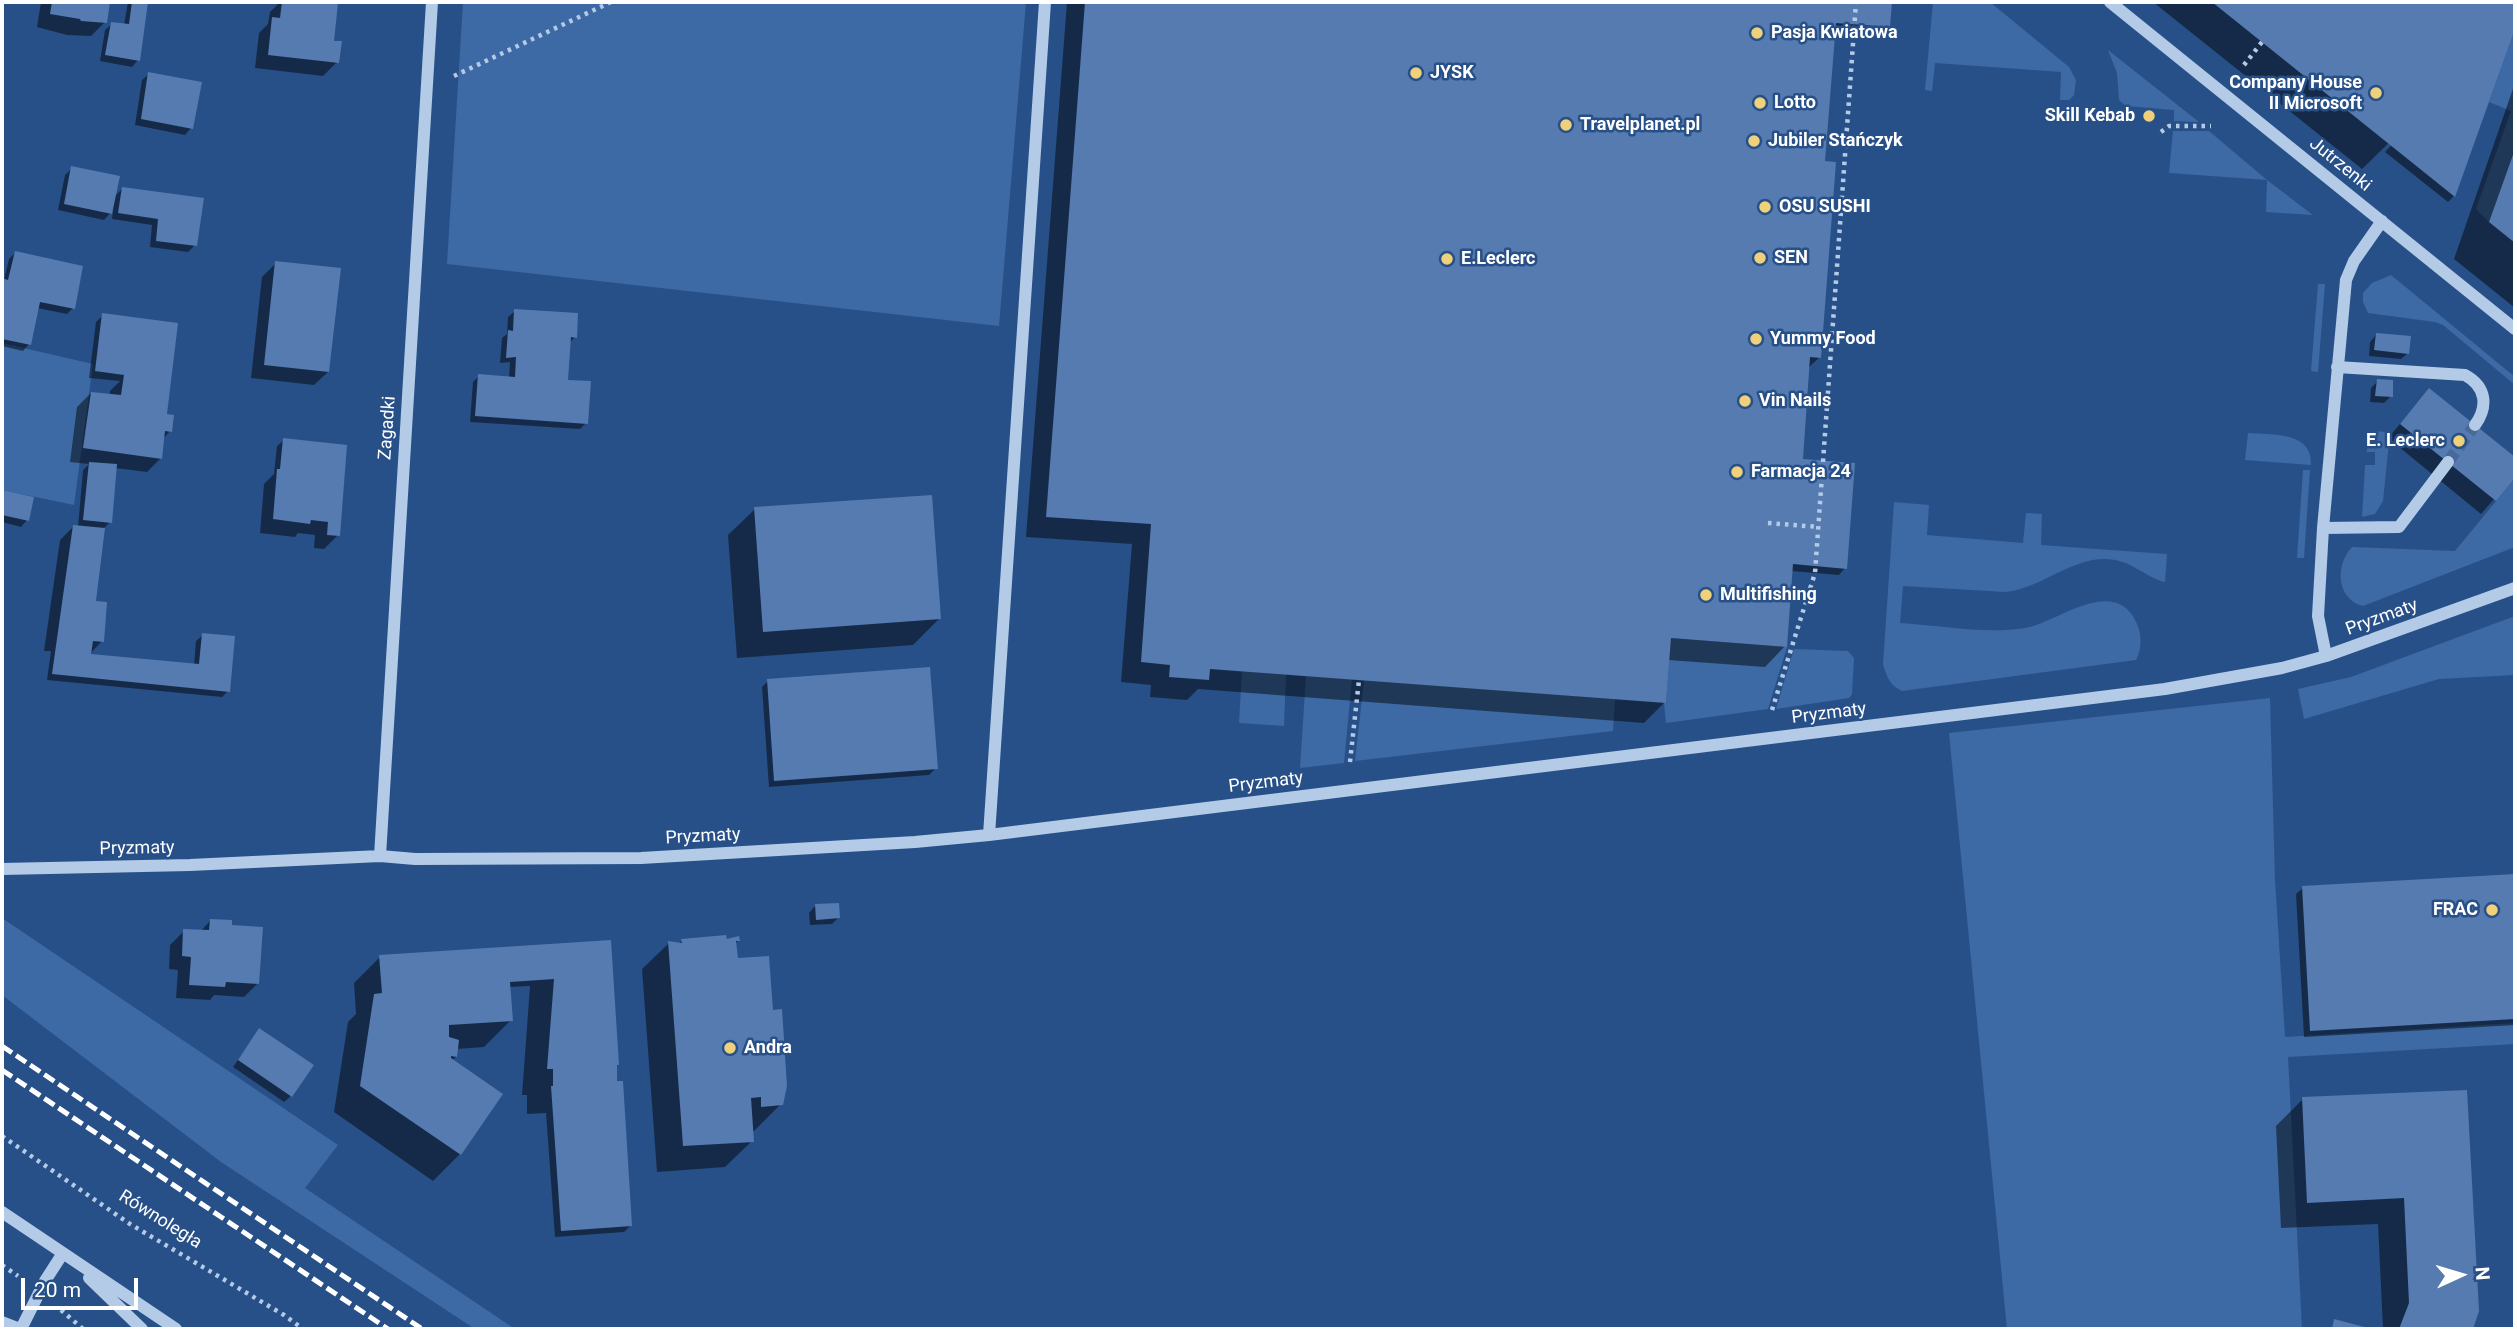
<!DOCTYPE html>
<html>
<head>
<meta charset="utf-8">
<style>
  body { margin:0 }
  #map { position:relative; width:2517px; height:1331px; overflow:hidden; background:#285088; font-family:Roboto,sans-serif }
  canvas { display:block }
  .frame { position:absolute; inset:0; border:4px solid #fff; pointer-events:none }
  .north { position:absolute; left:2426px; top:1240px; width:70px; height:70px; -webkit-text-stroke:5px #285088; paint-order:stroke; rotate:86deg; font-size:19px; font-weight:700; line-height:28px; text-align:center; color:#fff }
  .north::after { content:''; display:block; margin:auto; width:24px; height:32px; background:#fff; clip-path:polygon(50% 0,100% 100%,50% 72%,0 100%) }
  .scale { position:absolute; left:21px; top:1278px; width:117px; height:32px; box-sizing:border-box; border:4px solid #fff; border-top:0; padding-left:9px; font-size:21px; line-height:24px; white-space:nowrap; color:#fff; -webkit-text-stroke:5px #285088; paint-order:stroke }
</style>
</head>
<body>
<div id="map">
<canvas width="2517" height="1331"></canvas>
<div class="frame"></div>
<div class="north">N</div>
<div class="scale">20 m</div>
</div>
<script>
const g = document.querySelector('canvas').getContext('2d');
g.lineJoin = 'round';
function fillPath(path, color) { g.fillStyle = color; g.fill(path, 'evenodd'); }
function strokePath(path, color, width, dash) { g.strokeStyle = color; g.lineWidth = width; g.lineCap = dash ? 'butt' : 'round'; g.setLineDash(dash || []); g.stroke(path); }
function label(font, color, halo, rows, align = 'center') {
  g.font = font + ' Roboto,sans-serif'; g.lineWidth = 5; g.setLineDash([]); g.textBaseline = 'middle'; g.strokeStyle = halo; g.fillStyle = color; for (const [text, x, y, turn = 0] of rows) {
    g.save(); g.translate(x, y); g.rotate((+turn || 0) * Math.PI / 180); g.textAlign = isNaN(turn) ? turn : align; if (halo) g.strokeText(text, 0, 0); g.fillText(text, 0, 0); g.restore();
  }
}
fillPath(new Path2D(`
  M463,2H1026L999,326L447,264Z
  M1933,2H1990L2069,67L2076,80L2074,95L2069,100H2060L2061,72L1935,63L1932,91L1925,90Z
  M2515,29V148L2489,222L2476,209L2511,111L2489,102Z
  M2108,50L2199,122L2174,121V110L2126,106L2119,100L2117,73Z
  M2173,131H2209L2267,180L2313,215L2266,212L2267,180L2169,173Z
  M2391,275L2515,377V385L2443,325L2435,322L2368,313L2363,302V293L2372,283Z
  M2318,284H2325L2318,372L2311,371Z
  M2,343L93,364L74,505L2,490Z
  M2368,431L2390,432L2383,501L2375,514L2362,517L2365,465H2375V452H2367Z
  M2248,433C2271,435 2313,431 2311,465L2245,460Z
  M2303,470H2310L2304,558H2297Z
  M2515,478V547L2363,606C2336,599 2335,565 2352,547L2455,551Z
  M1894,502L1929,505L1927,535L2023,543L2026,513L2042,514L2041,545L2167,554L2165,582C2147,578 2134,563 2115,560C2075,553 2044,588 2006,592L1903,586L1900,623C1933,625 1975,632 2007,630C2017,629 2030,628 2039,624C2069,613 2118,579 2137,624C2142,635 2142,649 2136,660L1902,691C1890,686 1886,675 1883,664Z
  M2515,616V675L2439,679L2304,719L2298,689L2351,677Z
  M1671,638L1787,647L1768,709L1666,723L1664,703L1666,702Z
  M1794,649L1848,651L1854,658L1852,694L1849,698L1776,709Z
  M1242,671L1286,674L1284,726L1239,723Z
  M1306,676L1352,679L1344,763L1300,768Z
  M1364,680L1615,699L1613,731L1355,761Z
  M2270,698L2275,880L2285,1037L2515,1023V1044L2288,1057L2302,1329H2007L1949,733Z
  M2,918L338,1145L305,1188L515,1329H475L221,1162L2,995Z`), '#3d69a4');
fillPath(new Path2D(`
  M41,2H108L105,22L91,36L67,35L37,27Z
  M128,2H146L138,60L132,67L100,61L105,30L112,24L124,25Z
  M280,2L336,4L332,42L337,62L323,76L255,68L259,33L268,24L270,12Z
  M1067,2H1890L1888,27L1882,33L1834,29L1823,163L1820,357L1807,369L1800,464L1845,568L1839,575L1791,571L1785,646L1765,667L1668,660L1665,702L1644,723L1198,689L1187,700L1150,697L1151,685L1121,682L1132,544L1026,537Z
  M2153,2H2515V24L2454,196L2448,202L2385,152L2397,139L2395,137L2362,169Z
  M149,74L191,128L185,135L135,125L142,80Z
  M2515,83V308L2454,259Z
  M72,168L114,197L122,189L195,245L188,252L150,247L152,225L112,219L113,210L104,220L58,210L65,175Z
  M15,253L73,308L67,314L37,308L29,344L23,351L2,346V280H4L9,259Z
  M276,263L328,372L314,385L251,378L262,277Z
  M515,311L575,337L569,343L566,382L586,423L580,429L470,422L473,382L479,376L509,378L510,362L500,363L502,338L507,334L508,317Z
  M103,315L165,416L170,431L163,439L161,458L147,472L115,468L110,522L103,529L94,603L102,641L88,656L194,666L196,641L203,635L228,691L222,697L47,680L51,651H44L60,540L74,526L78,527L83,470L89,464L70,462L77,407L91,393L110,395V391L120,381L89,378L96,322Z
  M2376,335L2408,353L2401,359L2369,356L2370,342Z
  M2378,381L2391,396L2384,403L2370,402L2371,388Z
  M2429,390L2515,460V475L2481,514L2388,438Z
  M284,440L338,535L324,549L314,548L315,535L298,533L295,537L260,533L264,484L274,474L277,446Z
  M2,492L32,499L27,520L21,527L2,522Z
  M755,509L939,619L913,645L737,658L728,535Z
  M768,681L936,768L929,775L769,787L762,687Z
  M2515,876V1025L2304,1037L2296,894L2303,888Z
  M815,906L839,917L832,924L810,925L809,913Z
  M210,921L258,983L244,997L214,995L210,1000L176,998L178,970L169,969L170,945L184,931L200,932Z
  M609,941L615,1067L631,1225L624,1232L555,1237L546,1113L527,1114V1095H522L530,986L509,987L511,1020L484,1047L457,1049L456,1057L451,1061L500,1094L460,1154L433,1181L334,1112L348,1022L356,1014L354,983L380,957Z
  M682,941H738L735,944L736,960L781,1104L754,1131H751L752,1141L725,1167L657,1172L642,969L669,943L678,944Z
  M259,1030L291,1096L284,1102L233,1067Z
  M2465,1092L2477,1310L2472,1329H2383L2378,1224L2281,1228L2276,1126L2303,1099Z`), '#0007');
fillPath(new Path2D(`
  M52,2H110L107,23L81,21L80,19L50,14Z
  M132,2H148L140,61L105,55L111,22L129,24Z
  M282,2L338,3L334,41H342L339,63L268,55L272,17L280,18Z
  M1085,2H1892L1890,27L1836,23L1825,161L1836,162L1821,358L1810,357L1803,459L1855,463L1847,569L1793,564L1787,647L1671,638L1666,703L1210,669L1209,680L1169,677L1170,665L1141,662L1151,524L1046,517Z
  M2212,2H2515V29L2455,197Z
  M148,72L202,82L193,129L141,119Z
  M2515,149V243L2489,222Z
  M71,166L120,176L112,214L64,204Z
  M122,187L204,198L197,246L156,241L158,219L118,213Z
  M15,251L83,266L75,309L40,302L31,345L2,339V278L8,280Z
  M275,261L341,268L329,372L264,365Z
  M514,309L578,313L577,338L571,337L568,380L591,381L588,424L475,416L478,374L515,377L516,357L506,358L508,330L513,331Z
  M102,313L178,323L167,414L174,415L172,432L165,431L162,459L83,448L91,392L121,395L124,375L95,371Z
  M2376,333L2411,336L2409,354L2374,350Z
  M2377,379L2393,380V397L2375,396Z
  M2429,388L2515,457V478L2496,501L2400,424Z
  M283,438L347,445L340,536L327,535L328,522L311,520L310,524L273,519L277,469H280Z
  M89,462L117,464L112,523L83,520Z
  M2,490L34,497L29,521L2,515Z
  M932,495L941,619L763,632L754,507Z
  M73,525L105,528L96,601L107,602L104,642L93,641L91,654L199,664L202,633L235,636L230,692L52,674Z
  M930,667L938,769L774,781L767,679Z
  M2515,874V1019L2310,1031L2302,886Z
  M839,903L840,918L816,920L815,904Z
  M210,919L232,920V925L263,927L259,984L226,982L225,987L189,985L191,957L182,956L183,929L209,930Z
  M726,935L727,939L739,936L740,941H736L738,958L769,956L773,1010L782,1009L787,1086L783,1105L761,1107V1097L751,1098L754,1142L683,1146L668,941L682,943L681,939Z
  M611,940L619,1065H617V1081H623L632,1226L561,1231L551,1086H553V1069H547L554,979L510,982L513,1021L449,1025V1037L459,1040L457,1057L451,1056V1058L503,1094L461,1155L360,1086L374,994L382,993L379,955Z
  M259,1028L314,1065L292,1097L238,1060Z
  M2467,1090L2479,1311L2473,1329H2399L2409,1303L2404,1198L2307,1203L2302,1097Z
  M2334,1319L2368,1328V1329H2332Z`), '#557bb1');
strokePath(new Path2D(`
  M2448,462L2475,425`), '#486a9a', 12, [12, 6]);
strokePath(new Path2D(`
  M2244,65L2262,42
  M454,76L611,2
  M2161,132L2169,126H2211
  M1768,523L1819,527
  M1772,710L1815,573L1856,2
  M1350,762L1359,680
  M2,1136L130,1224L284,1315L303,1329
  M2,1265L18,1276
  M61,1310L83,1329`), '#b4cbe8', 4.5, [3.5, 5]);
strokePath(new Path2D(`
  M2110,2L2515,329
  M2337,367L2465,375C2487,387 2488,407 2475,425
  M2323,528L2399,527L2448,462
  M2326,656L2318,616L2323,528L2346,280L2354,261L2382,221
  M989,835L1045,2
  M380,856L432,2
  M2,869L190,865L380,856L415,859L641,858L915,842L989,835L2165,689L2282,668L2326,656L2515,588
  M2,1212L176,1329
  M89,1278L142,1329
  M2,1322L20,1329
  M21,1329L45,1281L63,1253`), '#b4cbe8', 12);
strokePath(new Path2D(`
  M2,1046L422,1329
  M2,1070L388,1329`), '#fff', 5, [12, 5]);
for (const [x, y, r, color] of [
  [1757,33,7,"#f0d17b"],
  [1416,73,7,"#f0d17b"],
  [2376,93,7,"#f0d17b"],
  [1760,103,7,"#f0d17b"],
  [2149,116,7,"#f0d17b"],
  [1566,125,7,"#f0d17b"],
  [1754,141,7,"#f0d17b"],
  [1765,207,7,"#f0d17b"],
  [1760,258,7,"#f0d17b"],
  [1447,259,7,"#f0d17b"],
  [1756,339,7,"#f0d17b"],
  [1745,401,7,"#f0d17b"],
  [2459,441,7,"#f0d17b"],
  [1737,472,7,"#f0d17b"],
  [1706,595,7,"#f0d17b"],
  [2492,910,7,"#f0d17b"],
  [730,1048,7,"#f0d17b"]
]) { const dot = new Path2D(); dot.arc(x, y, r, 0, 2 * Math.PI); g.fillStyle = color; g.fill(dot); strokePath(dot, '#285088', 2.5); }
label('bold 18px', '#fff', '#285088', [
  ["Pasja Kwiatowa",1771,33],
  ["JYSK",1430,73],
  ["Company House",2362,83,"right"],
  ["II Microsoft",2362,104,"right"],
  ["Lotto",1774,103],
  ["Skill Kebab",2135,116,"right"],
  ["Travelplanet.pl",1580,125],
  ["Jubiler Stańczyk",1768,141],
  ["OSU SUSHI",1779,207],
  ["SEN",1774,258],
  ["E.Leclerc",1461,259],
  ["Yummy Food",1770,339],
  ["Vin Nails",1759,401],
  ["E. Leclerc",2445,441,"right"],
  ["Farmacja 24",1751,472],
  ["Multifishing",1720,595],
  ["FRAC",2478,910,"right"],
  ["Andra",744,1048]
], 'left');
label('18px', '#fff', '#285088', [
  ["Jutrzenki",2340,165,39],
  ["Zagadki",388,428,-86],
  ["Pryzmaty",2382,618,-20],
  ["Pryzmaty",1829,714,-7],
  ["Pryzmaty",1266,783,-7],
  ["Pryzmaty",703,837,-3],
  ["Pryzmaty",137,849,-1],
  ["Równoległa",160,1220,32]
]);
</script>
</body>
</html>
